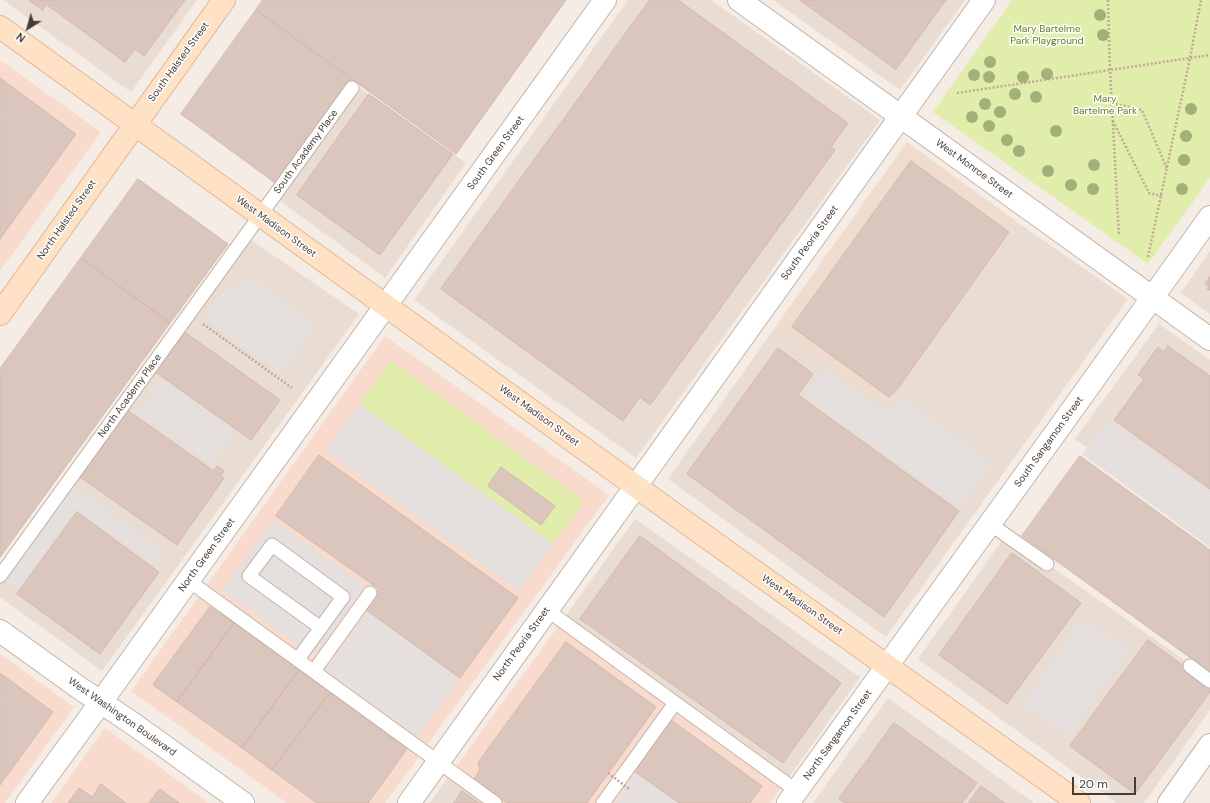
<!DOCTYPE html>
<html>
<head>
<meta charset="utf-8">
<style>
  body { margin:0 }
  #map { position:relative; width:1210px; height:803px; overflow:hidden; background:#f4ece5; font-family:"DM Sans",sans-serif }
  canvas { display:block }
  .north { position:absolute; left:8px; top:8px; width:40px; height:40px; -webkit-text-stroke:3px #fff; paint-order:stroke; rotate:217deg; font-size:11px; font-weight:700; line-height:16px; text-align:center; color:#483b34 }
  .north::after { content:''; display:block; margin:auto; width:14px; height:18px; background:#483b34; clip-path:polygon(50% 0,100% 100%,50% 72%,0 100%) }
  .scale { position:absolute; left:1072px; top:777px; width:64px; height:18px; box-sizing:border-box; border:2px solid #483b34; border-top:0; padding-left:5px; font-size:12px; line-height:14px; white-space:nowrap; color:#483b34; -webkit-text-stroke:3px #fff; paint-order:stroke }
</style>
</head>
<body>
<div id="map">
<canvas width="1210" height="803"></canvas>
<div class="north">N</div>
<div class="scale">20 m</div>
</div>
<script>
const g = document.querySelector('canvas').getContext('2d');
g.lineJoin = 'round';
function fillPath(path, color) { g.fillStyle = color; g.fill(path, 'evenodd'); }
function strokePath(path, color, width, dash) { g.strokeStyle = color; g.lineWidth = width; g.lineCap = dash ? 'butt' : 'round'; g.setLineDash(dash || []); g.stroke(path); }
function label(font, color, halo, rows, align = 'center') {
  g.font = font + ' "DM Sans",sans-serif'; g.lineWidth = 3; g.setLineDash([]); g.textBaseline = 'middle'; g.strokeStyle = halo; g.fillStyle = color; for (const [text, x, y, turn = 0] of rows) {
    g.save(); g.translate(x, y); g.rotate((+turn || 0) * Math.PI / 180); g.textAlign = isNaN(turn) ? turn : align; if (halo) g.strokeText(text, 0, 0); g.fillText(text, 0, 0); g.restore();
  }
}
fillPath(new Path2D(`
  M3,0H197L131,92Z
  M628,0H711L880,120L636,458L414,300Z
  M773,0H965L900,90Z
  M358,87L466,163L385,278L278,199Z
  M1017,222L1128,299L886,637L668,479L776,326L886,406Z
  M245,236L359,314L102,671L0,597V576Z
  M1210,251V314L1181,293Z
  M1159,324L1210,360V537L1075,439Z
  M635,519L860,677L785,783L562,621Z
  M1006,535L1047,564L1059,572L1177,655L1190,666L1210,681V710L1144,803H1117L918,659Z
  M888,698L1034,803H813Z
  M452,772L495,803H430Z`), '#e9dcd3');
fillPath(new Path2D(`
  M0,60L101,132L0,271Z
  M385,336L609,495L385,803H287L131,691Z
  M562,621L785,783L770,803H495L452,772Z
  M0,654L74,707L5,803H0Z
  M105,728L209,803H51Z`), '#f9dbce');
fillPath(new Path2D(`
  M907,142L1017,222L886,406L776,326Z`), '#efdcce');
fillPath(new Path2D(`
  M1012,0H1210V178L1148,264L933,112Z
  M391,361L584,501L553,544L360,404Z`), '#e1edaa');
fillPath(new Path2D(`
  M249,276L316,324L281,374L204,319L227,287L236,293Z
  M825,368L887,413L900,396L992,463L959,508L804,396Z
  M161,378L236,432L212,465L137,412Z
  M360,404L553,544L519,591L326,451Z
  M1108,419L1210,493V547L1082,454Z
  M71,484L166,553L156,566L77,509L17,591L2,580Z
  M273,520L365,586L314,656L223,590Z
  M368,611L460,678L418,737L326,670Z
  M1083,618L1129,650L1069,736L1023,705Z
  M637,773L679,803H615Z`), '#e5e0de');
const building = new Path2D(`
  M29,0H185L144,56L135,49L125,62L46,4L43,10Z
  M263,0H566L456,154L256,10Z
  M650,0H678L848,123L831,147L835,150L650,405L640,397L623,421L441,289Z
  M800,0H946L896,69Z
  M256,10L354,81L278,185L181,114Z
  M0,78L76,134L0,239Z
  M369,94L453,154L380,255L297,195Z
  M911,161L1009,232L897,390L889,397L792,327Z
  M138,179L228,244L170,323L81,258Z
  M81,258L170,323L0,557V369Z
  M1210,277V290L1207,289L1209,287L1205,284Z
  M183,331L280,400L251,440L154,371Z
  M1168,346L1210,376V489L1114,420L1144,379L1138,375L1158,347L1164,352Z
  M778,348L813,374L798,395L959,511L884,617L687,474Z
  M127,410L214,471L217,466L224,471L221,476L224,478L177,545L80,477Z
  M319,455L518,598L460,678L365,609L379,589L276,516Z
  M1080,456L1210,550V672L1022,536Z
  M501,467L555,506L541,525L488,486Z
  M77,512L159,572L100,654L17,594Z
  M640,536L841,683L783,763L580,619Z
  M1012,553L1081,603L1007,704L939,655Z
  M210,607L234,623L177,702L153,685Z
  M234,623L299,670L242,748L177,702Z
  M1148,640L1210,685V692L1135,794L1070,746Z
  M566,642L656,707L587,803H507L474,779L480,770L478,763Z
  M299,670L330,693L272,770L242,748Z
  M0,673L53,712L0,785Z
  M330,693L407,749L368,803H317L272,770Z
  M671,720L762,786L750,803H679L634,771Z
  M894,723L977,783L962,803H845L839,799Z
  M101,784L126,803H68L79,788L92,797Z
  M981,786L1005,803H969Z
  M160,789L179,803H149Z
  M462,791L479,803H454Z`);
fillPath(building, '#dac6bc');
strokePath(building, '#d3b9ac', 1);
const service = new Path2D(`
  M990,524L1047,564
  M0,576L352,88
  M189,581L495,803
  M547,610L797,791
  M298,659L343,597L272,545L249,576L321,628
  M1190,666L1210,681
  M314,671L370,593
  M603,803L675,703`);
const minor = new Path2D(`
  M739,0L1210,339
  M101,702L605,0
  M409,803L984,0
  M788,803L1059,428L1210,217`);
const tertiary = new Path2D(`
  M0,631L78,687L132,723L243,803
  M27,803L101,702
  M1169,803L1210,745`);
const secondary = new Path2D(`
  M0,27L677,516L1079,803
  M0,314L224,0`);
strokePath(service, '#c4b4aa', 15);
strokePath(minor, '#c4b4aa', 24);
strokePath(tertiary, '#c4b4aa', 24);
strokePath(secondary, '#e0b794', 24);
strokePath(new Path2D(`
  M1108,0L1110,70L1119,236
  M957,93L1210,55
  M1112,103L1142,110L1167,169
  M1113,121L1149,193L1162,196
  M1148,257L1190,58L1201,0
  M203,324L292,388`), '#c4a797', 2.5, [2, 2]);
strokePath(service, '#fff', 13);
strokePath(minor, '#fff', 22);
strokePath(tertiary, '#fff', 22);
strokePath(secondary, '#ffe1c5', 22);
strokePath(new Path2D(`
  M608,773L629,789`), '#c4a797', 2.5, [2, 2]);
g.fillStyle = '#a2b079';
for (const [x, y] of [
  [1100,15],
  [1103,35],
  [990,62],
  [1047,74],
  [974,75],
  [989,77],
  [1023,77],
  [1015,94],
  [1036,97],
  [985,104],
  [1191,109],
  [1000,112],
  [972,117],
  [989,126],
  [1056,131],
  [1186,136],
  [1007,140],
  [1019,151],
  [1184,160],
  [1094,165],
  [1048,171],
  [1071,185],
  [1093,189],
  [1182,189]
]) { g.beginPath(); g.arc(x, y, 6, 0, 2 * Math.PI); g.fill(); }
label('10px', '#5f7f21', '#fff', [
  ["Mary Bartelme",1047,29],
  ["Park Playground",1047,41],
  ["Mary",1105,99],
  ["Bartelme Park",1105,111]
]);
label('10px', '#483b34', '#fff', [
  ["South Halsted Street",179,62,-54],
  ["South Academy Place",306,152,-54],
  ["South Green Street",496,153,-54],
  ["West Monroe Street",974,169,36],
  ["North Halsted Street",67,220,-55],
  ["West Madison Street",276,227,36],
  ["South Peoria Street",810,243,-54],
  ["North Academy Place",130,396,-54],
  ["West Madison Street",539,416,36],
  ["South Sangamon Street",1049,442,-54],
  ["North Green Street",207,555,-54],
  ["West Madison Street",802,605,35],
  ["North Peoria Street",522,644,-54],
  ["West Washington Boulevard",122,717,35],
  ["North Sangamon Street",838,735,-54]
]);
</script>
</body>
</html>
